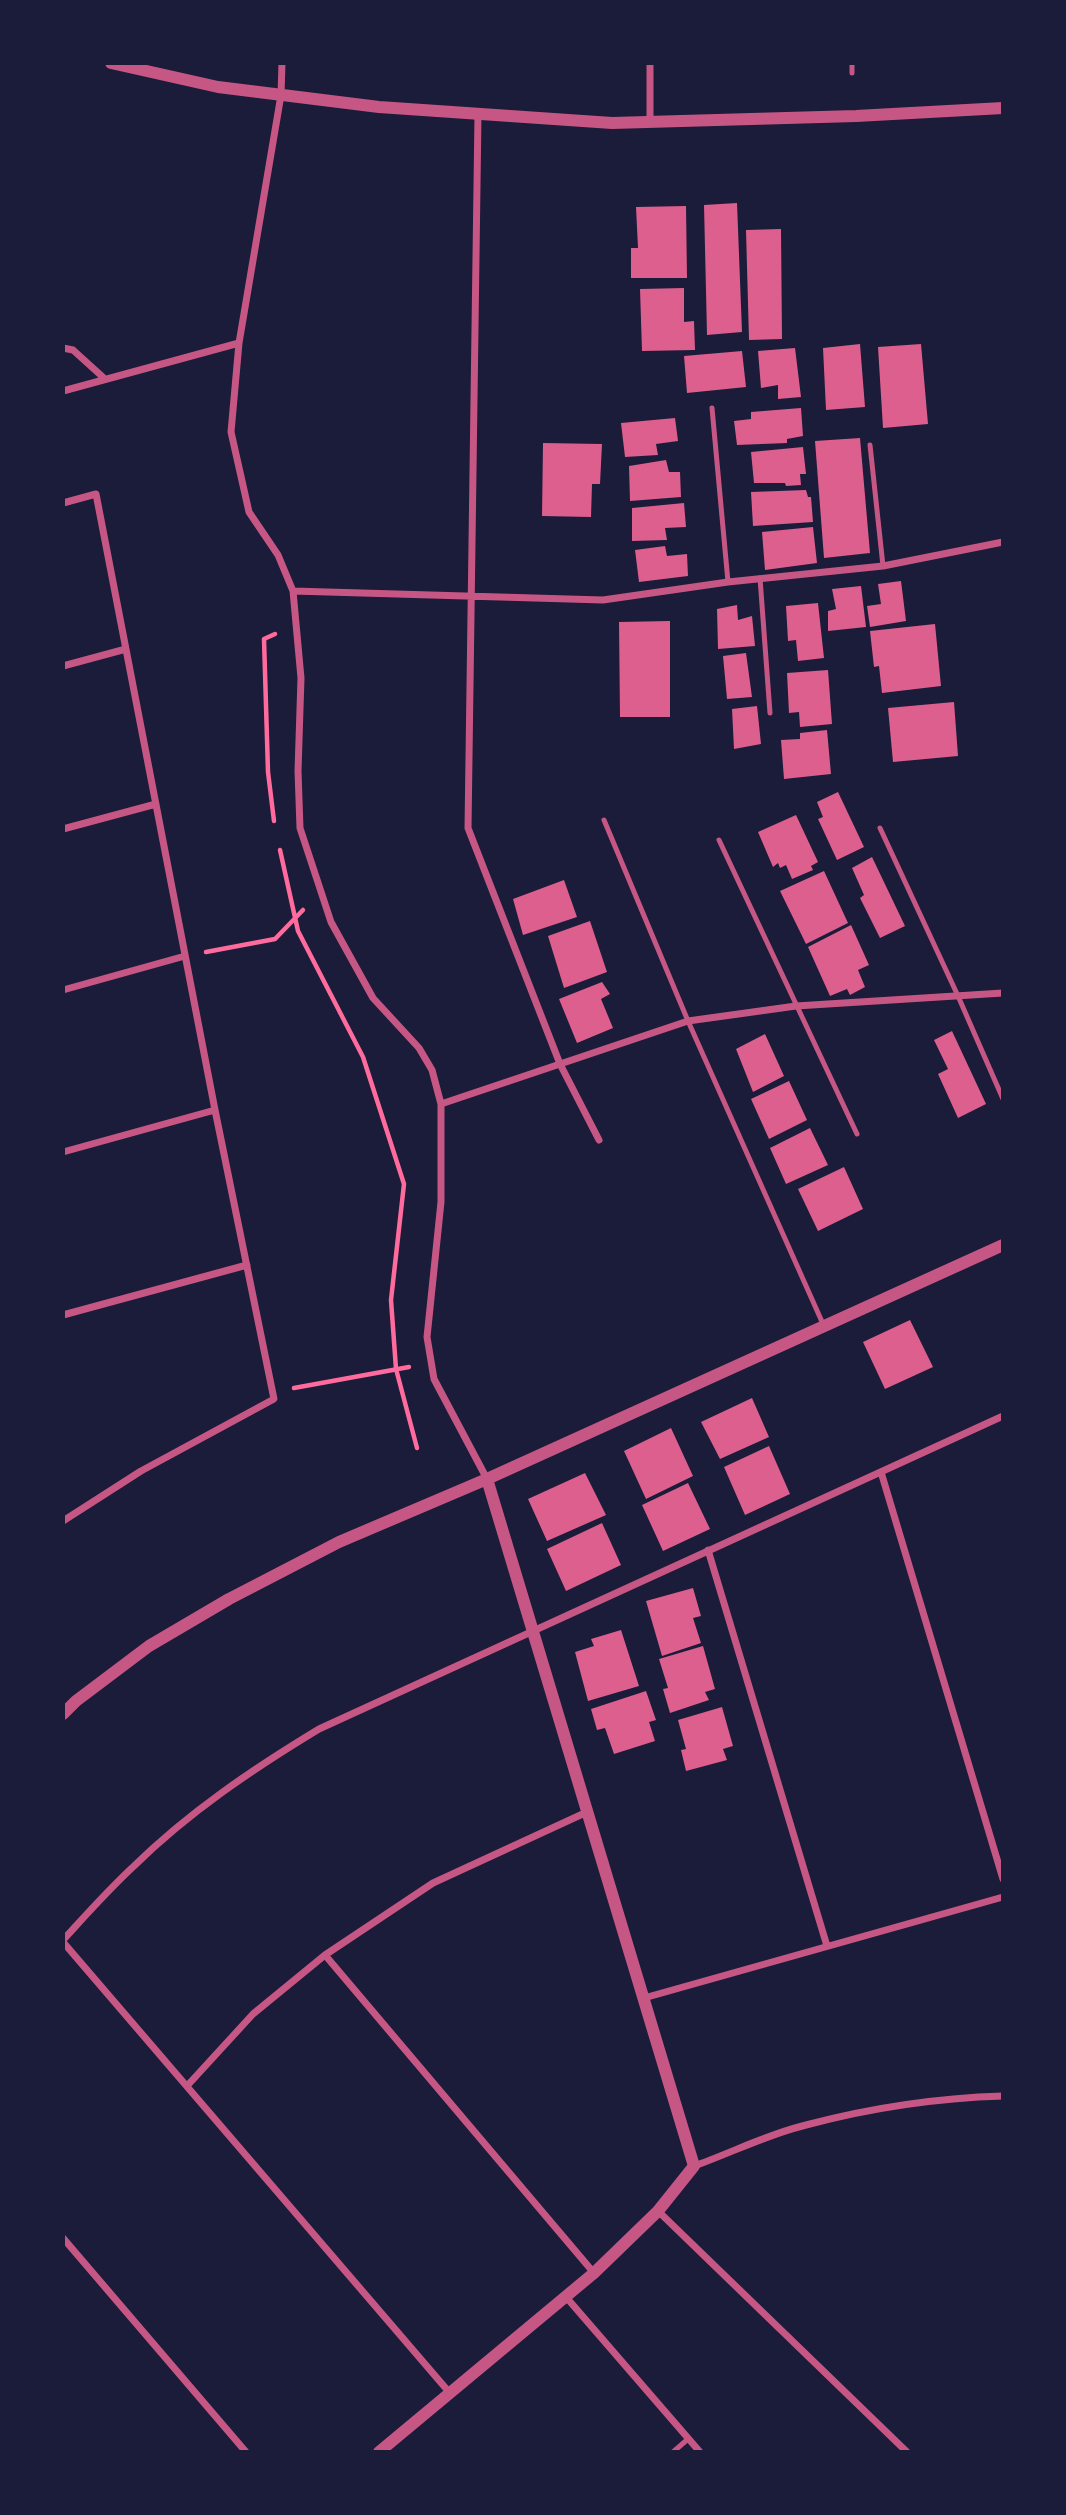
<!DOCTYPE html>
<html>
<head>
<meta charset="utf-8">
<style>
  body { margin:0 }
  #map { position:relative; width:1066px; height:2515px; overflow:hidden; background:#1b1b3a; font-family:Roboto,sans-serif }
  canvas { display:block }
  .frame { position:absolute; inset:0; border:65px solid #1b1b3a; pointer-events:none }
</style>
</head>
<body>
<div id="map">
<canvas width="1066" height="2515"></canvas>
<div class="frame"></div>
</div>
<script>
const g = document.querySelector('canvas').getContext('2d');
g.lineJoin = 'round';
function fillPath(path, color) { g.fillStyle = color; g.fill(path, 'evenodd'); }
function strokePath(path, color, width, dash) { g.strokeStyle = color; g.lineWidth = width; g.lineCap = dash ? 'butt' : 'round'; g.setLineDash(dash || []); g.stroke(path); }
fillPath(new Path2D(`
  M737,203L742,332L707,335L704,205Z
  M686,206L687,278H631V248H638L636,207Z
  M781,229L782,339L749,340L746,230Z
  M684,288V322L694,321L695,350L642,351L640,289Z
  M860,344L865,407L826,410L823,348Z
  M921,344L928,424L883,428L878,347Z
  M795,348L801,397L778,399V385L761,388L758,351Z
  M742,351L746,387L687,393L684,356Z
  M801,408L803,436L787,439V443L737,445L734,421L751,419V412Z
  M675,418L678,441L656,444L658,455L625,457L621,423Z
  M860,438L870,553L824,558L815,441Z
  M543,443L602,444L600,484H592L591,517L542,516Z
  M803,447L806,474H800L801,485L786,486L785,483H754L751,452Z
  M666,460L669,472H680L681,497L630,501L629,466Z
  M806,490L808,497H811L813,522L753,526L751,492Z
  M684,503L686,527L665,528L667,540L632,541V508Z
  M813,527L817,563L765,570L762,532Z
  M665,546L667,556L687,554L688,576L639,582L635,550Z
  M901,581L906,621L870,627L867,606L881,604L878,584Z
  M861,586L866,627L828,631V611L836,609L832,589Z
  M818,603L824,658L798,661L796,640L788,641L786,606Z
  M737,605L738,620L752,616L755,646L718,649L717,609Z
  M670,621V717H620L619,622Z
  M935,624L941,686L882,693L879,666L874,667L870,631Z
  M746,653L752,697L727,699L723,656Z
  M828,670L832,724L800,727L799,712L789,713L787,673Z
  M954,702L958,756L893,762L888,708Z
  M757,706L761,744L734,749L732,709Z
  M827,730L831,774L784,779L781,740L800,739V733Z
  M838,792L864,847L837,860L818,819L823,817L817,802Z
  M796,815L818,862L811,866L813,870L792,879L786,865L780,868L778,863L773,867L758,832Z
  M872,857L905,926L880,938L860,898L864,895L852,868Z
  M824,871L848,923L806,944L780,891Z
  M564,880L577,917L523,935L513,899Z
  M590,921L607,972L564,988L548,936Z
  M851,925L869,965L858,970L865,987L850,995L847,989L830,996L808,947Z
  M602,982L610,994L601,999L613,1028L577,1043L559,999Z
  M952,1031L986,1104L958,1118L938,1074L948,1069L934,1040Z
  M765,1034L784,1076L753,1092L736,1049Z
  M789,1081L807,1120L769,1139L751,1099Z
  M810,1128L828,1165L786,1184L770,1148Z
  M844,1167L863,1209L818,1231L798,1189Z
  M910,1320L933,1367L885,1389L863,1342Z
  M752,1398L769,1437L720,1459L701,1422Z
  M671,1428L693,1476L646,1499L624,1451Z
  M769,1446L790,1494L745,1515L724,1467Z
  M585,1473L606,1515L547,1541L528,1499Z
  M688,1483L710,1529L663,1551L642,1505Z
  M602,1523L621,1565L566,1591L547,1549Z
  M693,1588L701,1616L693,1618L701,1643L662,1656L646,1601Z
  M621,1630L639,1686L588,1701L575,1652L594,1646L591,1639Z
  M703,1646L715,1689L705,1692L709,1700L670,1713L663,1689L668,1688L659,1659Z
  M646,1691L656,1720L649,1722L655,1741L614,1754L605,1728L597,1730L591,1709Z
  M722,1707L733,1746L723,1749L727,1760L686,1771L681,1750L686,1749L678,1720Z`), '#dd5f8e');
strokePath(new Path2D(`
  M274,821L268,772L264,639L275,634
  M280,850L298,931L363,1057L404,1184L391,1300L396,1369L417,1448
  M206,952L275,939L303,910
  M294,1388L409,1367`), '#ff6b9d', 4.5);
strokePath(new Path2D(`
  M852,63V73
  M712,408L728,582
  M870,445L883,566
  M760,578L770,713
  M604,820L688,1021L823,1324
  M880,828L958,996L1003,1099
  M719,840L857,1134
  M673,2452L688,2439`), '#c65784', 5);
strokePath(new Path2D(`
  M282,63L281,95L239,343L231,432L249,512L278,555L293,591L301,678L298,771L300,828L331,922L373,998L419,1048L432,1070L441,1104V1202L427,1337L434,1379L487,1479
  M478,114L468,828L560,1064L599,1140
  M650,123V63
  M63,348L73,350L105,379
  M63,391L239,343
  M63,503L96,494L215,1110L274,1399L141,1471L63,1521
  M293,591L603,600L728,582L883,566L1003,542
  M63,666L126,649
  M63,829L156,804
  M63,990L185,956
  M441,1104L688,1021L796,1006L1003,993
  M63,1152L215,1110
  M63,1315L247,1265
  M881,1472L1003,1879
  M708,1550L827,1946
  M63,1940C86,1915 109,1889 134,1866C189,1812 253,1769 319,1729L1003,1416
  M63,1942L449,2392
  M325,1955L594,2273
  M644,1998L1003,1897
  M187,2086L253,2014L325,1955L433,1883L587,1812
  M694,2166C731,2153 768,2134 806,2125C870,2108 937,2098 1003,2096
  M658,2211L907,2452
  M63,2238L246,2452
  M566,2297L700,2452`), '#c65784', 7);
strokePath(new Path2D(`
  M111,63L218,87L379,107L612,123L856,116L1003,108
  M63,1714L76,1701L149,1646L229,1599L339,1542L487,1479L1003,1245
  M379,2452L594,2273L658,2211L694,2166L487,1479`), '#c65784', 12);
</script>
</body>
</html>
